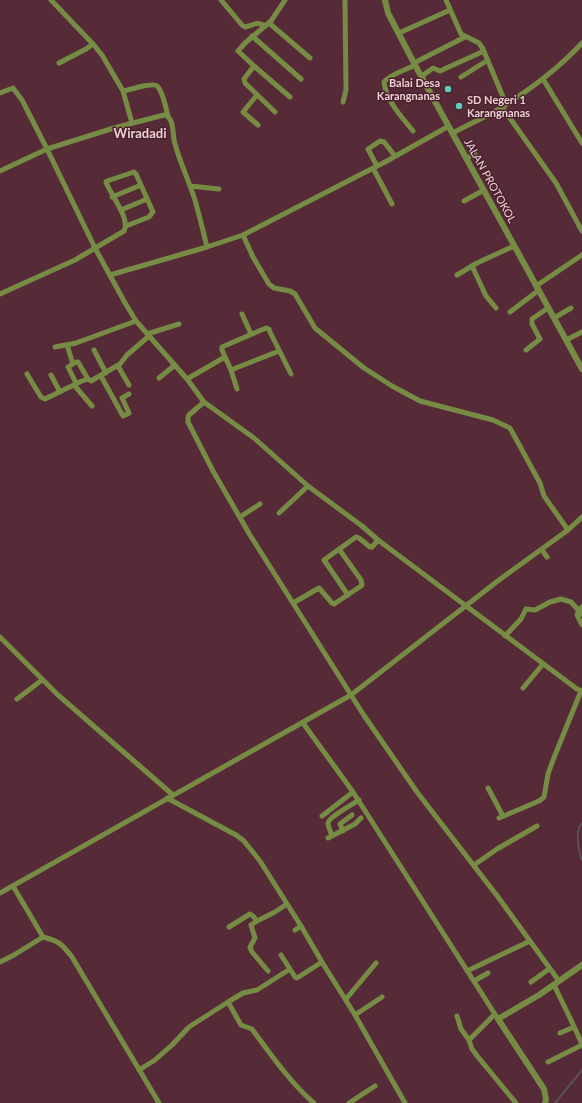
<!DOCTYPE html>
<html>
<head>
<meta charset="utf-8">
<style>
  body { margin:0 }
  canvas { display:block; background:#562b37 }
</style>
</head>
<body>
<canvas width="582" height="1103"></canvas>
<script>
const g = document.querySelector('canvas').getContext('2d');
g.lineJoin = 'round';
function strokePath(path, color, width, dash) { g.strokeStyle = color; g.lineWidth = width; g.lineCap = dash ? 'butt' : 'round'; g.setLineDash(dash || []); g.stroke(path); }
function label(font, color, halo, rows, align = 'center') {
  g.font = font + ' Lato,sans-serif'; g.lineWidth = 3; g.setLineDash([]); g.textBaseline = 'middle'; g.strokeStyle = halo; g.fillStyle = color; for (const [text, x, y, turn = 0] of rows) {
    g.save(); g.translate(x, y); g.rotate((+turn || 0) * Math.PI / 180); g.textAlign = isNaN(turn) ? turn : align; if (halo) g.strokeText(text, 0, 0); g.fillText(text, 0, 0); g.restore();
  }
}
strokePath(new Path2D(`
  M582,823C574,833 579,848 581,859L582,860
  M555,1103L582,1070`), '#535d5c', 1.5);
strokePath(new Path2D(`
  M51,0L93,44L102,55L123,91L132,123
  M221,0L242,25L245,27C254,25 257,21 265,26
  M446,0L461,34L479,43L483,49L506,104
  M269,23L310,58
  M399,33L450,10
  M252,36L301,79
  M59,63L86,49L93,44
  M414,63L465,37
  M254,66L290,97
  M422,76L433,68L440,71L484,51
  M461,77L488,60
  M543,79L582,143
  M123,91C129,90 153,82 157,86C163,91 166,109 168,116
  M0,93L13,88L22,100L47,149L95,248L124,301L136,321L187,379L204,402L189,415L188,417V422L213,471L250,535L363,714L417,792L498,897L559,981
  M257,95L243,112L258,125
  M343,102L346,90L345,0
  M502,107L556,183L582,231
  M275,112L245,83L244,79L254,66L238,51L245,43L271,21L285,0
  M413,131C402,117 386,101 384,82C390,74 406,70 415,65
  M453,133C469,124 487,117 502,107C531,89 559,68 582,43
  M467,158L475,154
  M377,166L368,149L380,141L384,142L395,156
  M373,168L392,204
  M0,171L47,149L114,128L164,115C175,117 172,135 175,144C180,162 188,179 194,197C199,213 203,231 207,247
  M190,186L219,189
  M112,197L141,185
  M464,201L484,190
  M121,210L147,199
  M243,235L253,257L269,284L274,288L290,291L295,294L315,328L364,368L392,386L420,401L493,420L510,428L540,483L544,496L568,530
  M472,266L486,296L496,308
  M110,275L207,247L243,235L385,162L449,126
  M457,275L477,263L514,246
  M536,286L582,255
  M0,294L75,260L124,231C131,219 110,194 106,182L107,181L134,172L136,174L153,212L149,217L126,226
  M510,312L539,290
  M242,314L251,334
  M554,318L571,308
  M147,334L179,324
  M566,340L582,332
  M67,345L73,364
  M55,347L76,343L136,321
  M94,350L106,373
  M526,350L540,339L532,324V319L548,308
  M118,366L129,385
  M231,370L279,351
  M27,374L41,397L45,399L82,381L88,379L91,381L120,364L127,355L149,336
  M51,375L60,392
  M101,376L123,416L129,413L122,398L129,394
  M159,378L175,365
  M187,379L225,357
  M76,383L68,367L76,362H78L88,379
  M74,385L92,406
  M237,389L231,370L222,350V347L266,328L269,329L270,332L291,374
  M204,402L254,438L308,486L362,526L378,540L577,689L582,691
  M279,513L308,486
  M240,517L260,504
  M542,550L547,557
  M348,595L324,560L356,537L359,538L370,547H372L378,540
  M293,603L319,588L332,603L334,604L361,586L362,585L361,580L339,549
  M582,607L579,610L577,615L582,625
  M505,636L521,619L526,609L535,610L550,602L561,599L571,602L582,614
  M0,637L58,695L173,795
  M523,688L543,664
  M17,699L42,680
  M303,723L353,792L498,1019
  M488,788L503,816
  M167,798L236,835L244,841L260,861L301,926L322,962L355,1015L405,1103
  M322,816L353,792
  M499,818L539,801L544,797L548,774L553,760L581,691
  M343,831L340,824L352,815
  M332,836C331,832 328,827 328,823C329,817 353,804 359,800
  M328,838L355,824L361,818
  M474,865L497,849L537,826
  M13,886L43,937C59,941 62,944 72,957L159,1103
  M0,893L351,695L499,580L568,530L582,517
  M257,921L251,925L255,938L250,947L252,952L268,971
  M229,927L250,914L253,916L257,921L275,912L287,904
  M295,930L301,926
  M281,955L295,977L297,978L322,962
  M0,962L14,955L43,937
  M467,971L530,941
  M474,981L488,973
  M531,982L549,969
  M554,985L570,1018L582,1044
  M346,999L376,963
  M228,1002L241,1025L252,1029C269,1052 292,1085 314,1103
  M495,1014L469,1040L472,1049L478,1057L516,1103
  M355,1015L382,997
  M457,1016L461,1029L469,1040
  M560,1033L574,1027
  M548,1062L582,1045
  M139,1070L155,1060L172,1045L189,1027L228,1002L243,993L257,990L290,969
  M349,1103L375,1086`), '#768b43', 5);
strokePath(new Path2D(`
  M385,0L388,13L415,65L582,369
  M545,1103L546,1099L544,1089L498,1019L539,995L582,965`), '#768b43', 6);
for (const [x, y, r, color] of [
  [448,89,4,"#5acebe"],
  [459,106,4,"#5acebe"]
]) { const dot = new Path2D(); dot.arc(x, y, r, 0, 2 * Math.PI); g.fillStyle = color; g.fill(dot); strokePath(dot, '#4b212d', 1.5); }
label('bold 11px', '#ebcfd5', '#4b212d', [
  ["Balai Desa",440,83],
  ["Karangnanas",440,96],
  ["SD Negeri 1",467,100,"left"],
  ["Karangnanas",467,113,"left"]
], 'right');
label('11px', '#ebcfd5', '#4b212d', [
  ["JALAN PROTOKOL",490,181,61]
]);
label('bold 13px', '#ebcfd5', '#4b212d', [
  ["Wiradadi",140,134]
]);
</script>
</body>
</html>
